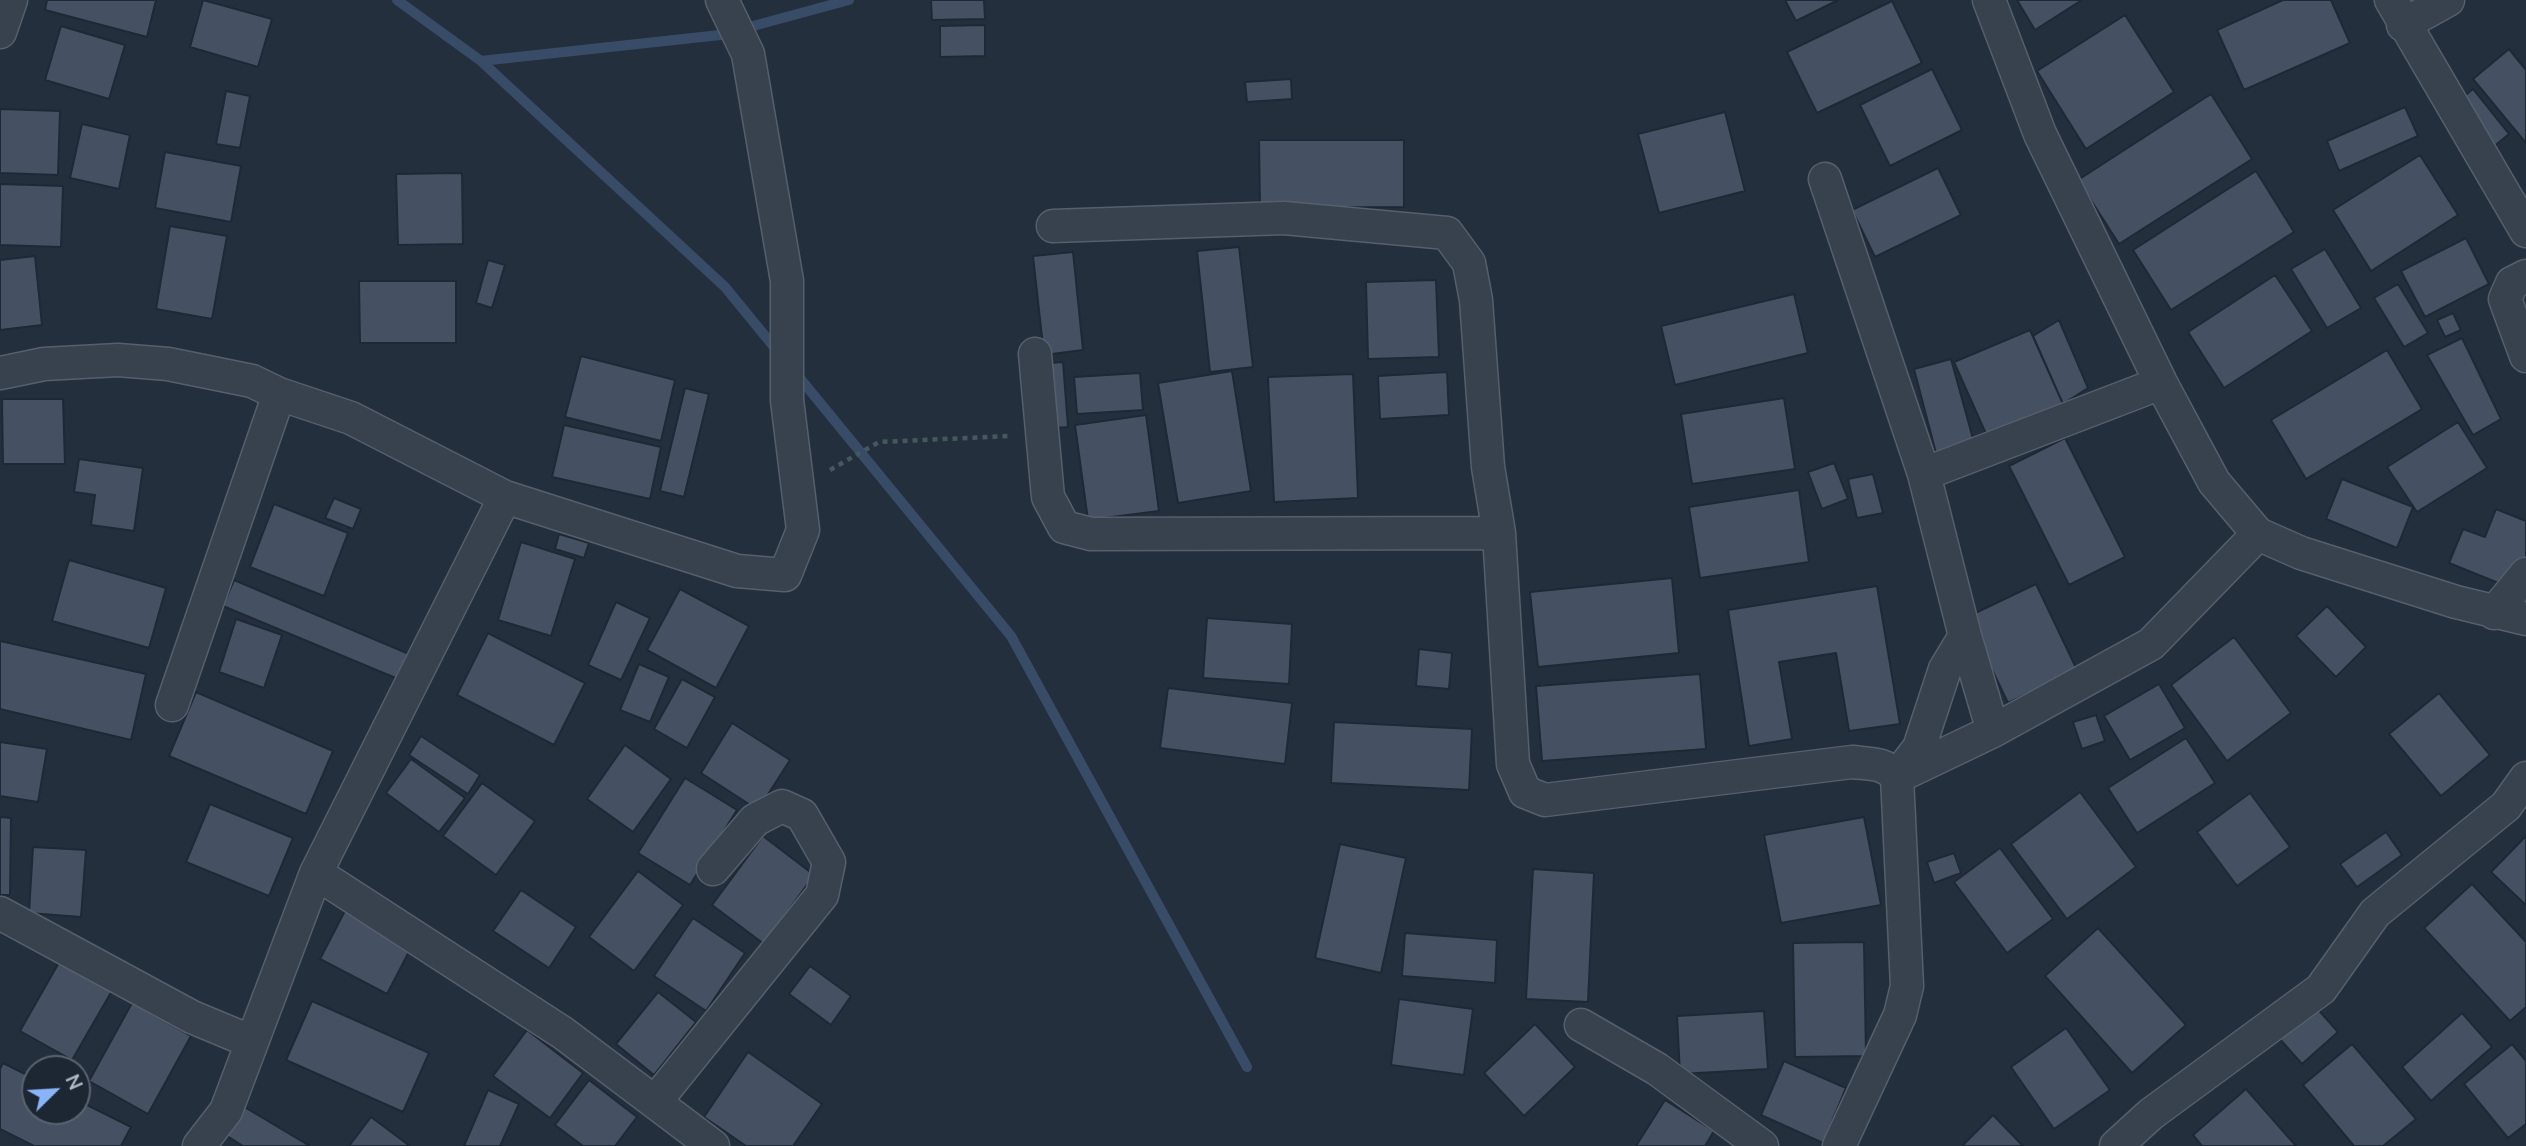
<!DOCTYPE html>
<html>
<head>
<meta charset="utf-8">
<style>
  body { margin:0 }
  #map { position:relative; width:2526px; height:1146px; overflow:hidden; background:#242f3e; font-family:"Nunito Sans",sans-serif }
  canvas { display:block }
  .north { position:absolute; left:21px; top:1055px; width:70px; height:70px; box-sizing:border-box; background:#1d2633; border:2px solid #59626f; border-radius:50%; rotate:66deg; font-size:19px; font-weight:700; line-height:28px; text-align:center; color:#b4bcc9 }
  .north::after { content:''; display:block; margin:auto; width:24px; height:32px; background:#8ab4f8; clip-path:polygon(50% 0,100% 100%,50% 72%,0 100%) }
</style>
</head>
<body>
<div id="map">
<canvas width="2526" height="1146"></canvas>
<div class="north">N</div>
</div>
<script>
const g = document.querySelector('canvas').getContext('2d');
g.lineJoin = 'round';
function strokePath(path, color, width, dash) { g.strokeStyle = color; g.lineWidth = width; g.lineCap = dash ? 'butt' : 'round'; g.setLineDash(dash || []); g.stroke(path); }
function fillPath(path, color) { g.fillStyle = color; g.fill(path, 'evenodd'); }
strokePath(new Path2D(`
  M397,0L481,61L725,287L779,353
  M481,61L720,35L849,0
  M794,371L1011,636L1247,1067`), '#394c67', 10);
const building = new Path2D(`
  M47,0H156L147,37L45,10Z
  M203,0L272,19L258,67L190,47Z
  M931,0H984L985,19L932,20Z
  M1785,0H1838L1796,21Z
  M2017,0H2082L2035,30Z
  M2283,0H2331L2350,43L2244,90L2217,30Z
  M1892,1L1922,63L1817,113L1787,52Z
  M2125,15L2174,92L2086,149L2037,71Z
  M985,25V56L940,57V26Z
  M61,26L125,45L109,99L45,80Z
  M2509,49L2526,70V143L2473,79Z
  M1932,69L1962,130L1890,166L1860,105Z
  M1291,79L1292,99L1247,102L1245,82Z
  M2473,89L2509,134L2492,148L2456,103Z
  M226,91L250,96L240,148L216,144Z
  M2211,94L2252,159L2119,244L2078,180Z
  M2405,107L2418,136L2339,171L2327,141Z
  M0,109L60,111L58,175L0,173Z
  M1725,112L1745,191L1659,213L1638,134Z
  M82,124L130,135L119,189L70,178Z
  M1259,140H1404V207L1260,208Z
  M165,152L241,166L231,222L155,208Z
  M2420,155L2458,215L2371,271L2333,210Z
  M1938,168L1961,215L1875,257L1852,210Z
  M2256,171L2294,232L2171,310L2133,250Z
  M462,173L463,244L398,245L396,174Z
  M0,184L63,186L61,247L0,245Z
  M170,226L227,236L212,319L156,309Z
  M2466,238L2489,284L2425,317L2401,271Z
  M1239,247L1253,367L1210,372L1197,251Z
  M2325,249L2361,308L2327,328L2291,269Z
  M1073,252L1083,350L1044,355L1033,256Z
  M35,256L42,325L0,330V260Z
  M488,260L505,265L492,308L476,303Z
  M2275,275L2312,331L2224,388L2188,332Z
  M1436,280L1439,357L1368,359L1366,282Z
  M359,281H456V343H360Z
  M2398,284L2428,333L2404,347L2374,298Z
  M1794,294L1808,353L1675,385L1661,326Z
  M2453,313L2461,330L2445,337L2437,320Z
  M2059,320L2088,388L2063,404L2033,336Z
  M2030,330L2063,404L1987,436L1954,362Z
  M2462,338L2501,419L2473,435L2427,355Z
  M2387,350L2422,409L2306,479L2271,420Z
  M581,356L675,380L661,441L565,417Z
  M1951,359L1975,446L1937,457L1914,369Z
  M1063,362L1068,427L1042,429L1038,364Z
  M1232,371L1251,491L1178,503L1158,383Z
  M1447,372L1449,415L1380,419L1378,376Z
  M1140,373L1143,410L1077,414L1074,377Z
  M1353,374L1358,498L1274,502L1268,377Z
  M685,388L709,394L684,497L660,491Z
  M1784,398L1795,469L1692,484L1681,414Z
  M2,399H63L65,464H3Z
  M1146,415L1159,511L1088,520L1075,425Z
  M2458,422L2487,468L2417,512L2387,467Z
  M564,425L661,447L650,499L552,477Z
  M2065,438L2125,557L2069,585L2009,466Z
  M79,459L143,468L134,531L91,525L95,495L74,492Z
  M1834,463L1848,499L1822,509L1808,472Z
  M1873,474L1883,513L1857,518L1848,479Z
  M2342,479L2413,507L2397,548L2326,519Z
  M1799,490L1809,562L1700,578L1689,507Z
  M334,498L361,509L353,529L325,518Z
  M274,504L348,533L324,596L250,567Z
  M2496,509L2526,521V594L2449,563L2463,529L2485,537Z
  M559,534L589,543L584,558L555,549Z
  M521,542L575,559L551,636L498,620Z
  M69,560L166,588L149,648L52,621Z
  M1672,578L1679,653L1538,667L1530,592Z
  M234,580L409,654L398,679L223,606Z
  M2036,584L2077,670L2008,703L1967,617Z
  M1877,586L1900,724L1849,731L1836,653L1779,662L1792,739L1749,746L1728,610Z
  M680,589L749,626L716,688L647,650Z
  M616,602L650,618L621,680L588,665Z
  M2327,606L2366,647L2336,677L2296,636Z
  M1207,618L1292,624L1289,684L1203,678Z
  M236,619L282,635L264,688L219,672Z
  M488,633L585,683L554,745L457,695Z
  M2234,637L2291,713L2227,761L2171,685Z
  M0,641L146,674L131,740L0,709Z
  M1419,649L1452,653L1449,689L1416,686Z
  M639,664L669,677L650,722L620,710Z
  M1700,674L1706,749L1542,761L1536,686Z
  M682,679L715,697L687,748L654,729Z
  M2159,684L2185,728L2130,760L2104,716Z
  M1168,688L1292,703L1285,764L1160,748Z
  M196,692L333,751L306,814L169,756Z
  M2439,693L2490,755L2441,796L2389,734Z
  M2096,715L2105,741L2082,749L2073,722Z
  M1334,722L1472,729L1469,790L1331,783Z
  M732,723L790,760L758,810L701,773Z
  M421,736L480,775L468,794L409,755Z
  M2186,738L2215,783L2137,833L2108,788Z
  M0,742L47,749L38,802L0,796Z
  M625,745L671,779L633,832L587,799Z
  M411,759L465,798L439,832L386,793Z
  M685,778L737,810L690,885L638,853Z
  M482,783L535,821L496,875L443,836Z
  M2080,792L2136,867L2067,919L2011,844Z
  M2250,793L2290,847L2237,886L2197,832Z
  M210,804L293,838L269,896L186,862Z
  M0,817L11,818L10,895H0Z
  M1864,817L1881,905L1781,923L1764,835Z
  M2386,832L2402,855L2357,887L2340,864Z
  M763,836L814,875L764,944L712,905Z
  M2526,836V905L2491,872Z
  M1340,844L1406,858L1381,973L1315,958Z
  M33,847L86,850L81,917L29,913Z
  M2000,848L2053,919L2007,953L1954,882Z
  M1954,853L1961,873L1934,883L1927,862Z
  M1533,869L1594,873L1588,1002L1526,999Z
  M638,871L683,905L634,971L589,937Z
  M2472,884L2526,942V1007L2510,1021L2424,928Z
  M521,890L576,927L549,968L493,931Z
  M348,905L415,940L387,994L320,959Z
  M693,918L745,953L706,1011L654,976Z
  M2098,928L2186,1025L2132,1073L2045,976Z
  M1405,933L1497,940L1495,983L1402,976Z
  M1864,942L1866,1056L1795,1057L1793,943Z
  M61,959L113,989L72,1060L20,1031Z
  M810,966L851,996L831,1025L789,994Z
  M658,992L696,1022L654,1075L616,1044Z
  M1399,999L1473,1009L1464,1075L1391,1065Z
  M312,1001L429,1053L403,1112L286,1060Z
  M132,1003L191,1036L148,1114L89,1081Z
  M2314,1005L2338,1032L2302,1064L2278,1037Z
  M1764,1011L1768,1069L1680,1074L1677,1016Z
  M2462,1013L2492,1047L2431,1101L2402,1067Z
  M1535,1024L1575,1067L1524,1116L1484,1073Z
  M2066,1028L2110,1090L2054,1129L2011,1067Z
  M527,1030L583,1073L550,1118L493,1076Z
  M2352,1044L2416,1119L2383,1146H2354L2303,1085Z
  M2512,1044L2526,1061V1124L2508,1138L2464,1084Z
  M748,1052L822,1104L793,1146H746L704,1117Z
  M1784,1061L1846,1088L1823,1143L1761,1115Z
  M3,1063L35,1079V1111H77V1100L131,1127L121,1146H34L0,1129V1069Z
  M589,1080L637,1117L615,1146H583L555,1125Z
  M2246,1089L2296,1146H2202L2193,1135Z
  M488,1090L519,1104L500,1146H464Z
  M1665,1100L1714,1131L1705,1146H1636Z
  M241,1105L310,1146H243L224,1134Z
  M1993,1115L2023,1146H1962Z
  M371,1117L410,1146H349Z`);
fillPath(building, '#455162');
strokePath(building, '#1f2835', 2);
const minor = new Path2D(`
  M1989,0L2040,134L2161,383L2214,482L2258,534L2301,553L2456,602L2526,619
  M2391,0L2526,231
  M2403,25L2448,0
  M0,32L11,0
  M1825,179L1924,474L1965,636L1993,731
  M1053,226L1284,218L1447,233L1469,263L1476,300L1488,467L1499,533L1513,764L1525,792L1545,800L1852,762C1869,764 1885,762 1897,777L1907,986L1900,1015L1839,1146
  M2526,276L2512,283L2505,299L2526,356
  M1035,354L1048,497L1064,527L1091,534L1499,533
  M0,373L44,364L118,360L168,364L252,381L279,394L351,418L505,497L737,571L785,575L803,530L787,400V281L748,54L722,0
  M1924,474L2161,383
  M2494,613L2526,574
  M172,705L279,394
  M1898,775L1919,748L1945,669L1965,636
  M1897,777L1993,731L2151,644L2258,534
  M316,873L563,1033L713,1146
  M0,913L192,1017L252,1042
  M1581,1025L1657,1069L1762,1146
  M655,1102L822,895L829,862L802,815L782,806L755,820L713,869
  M199,1146L226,1111L316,873L505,497
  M2116,1146L2151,1114L2321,989L2375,913L2506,806L2526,778`);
strokePath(minor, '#565f6c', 35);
strokePath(new Path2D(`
  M830,470L879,442L1010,436`), '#44595c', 4.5, [5, 5]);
strokePath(minor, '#38414e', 32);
</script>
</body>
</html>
